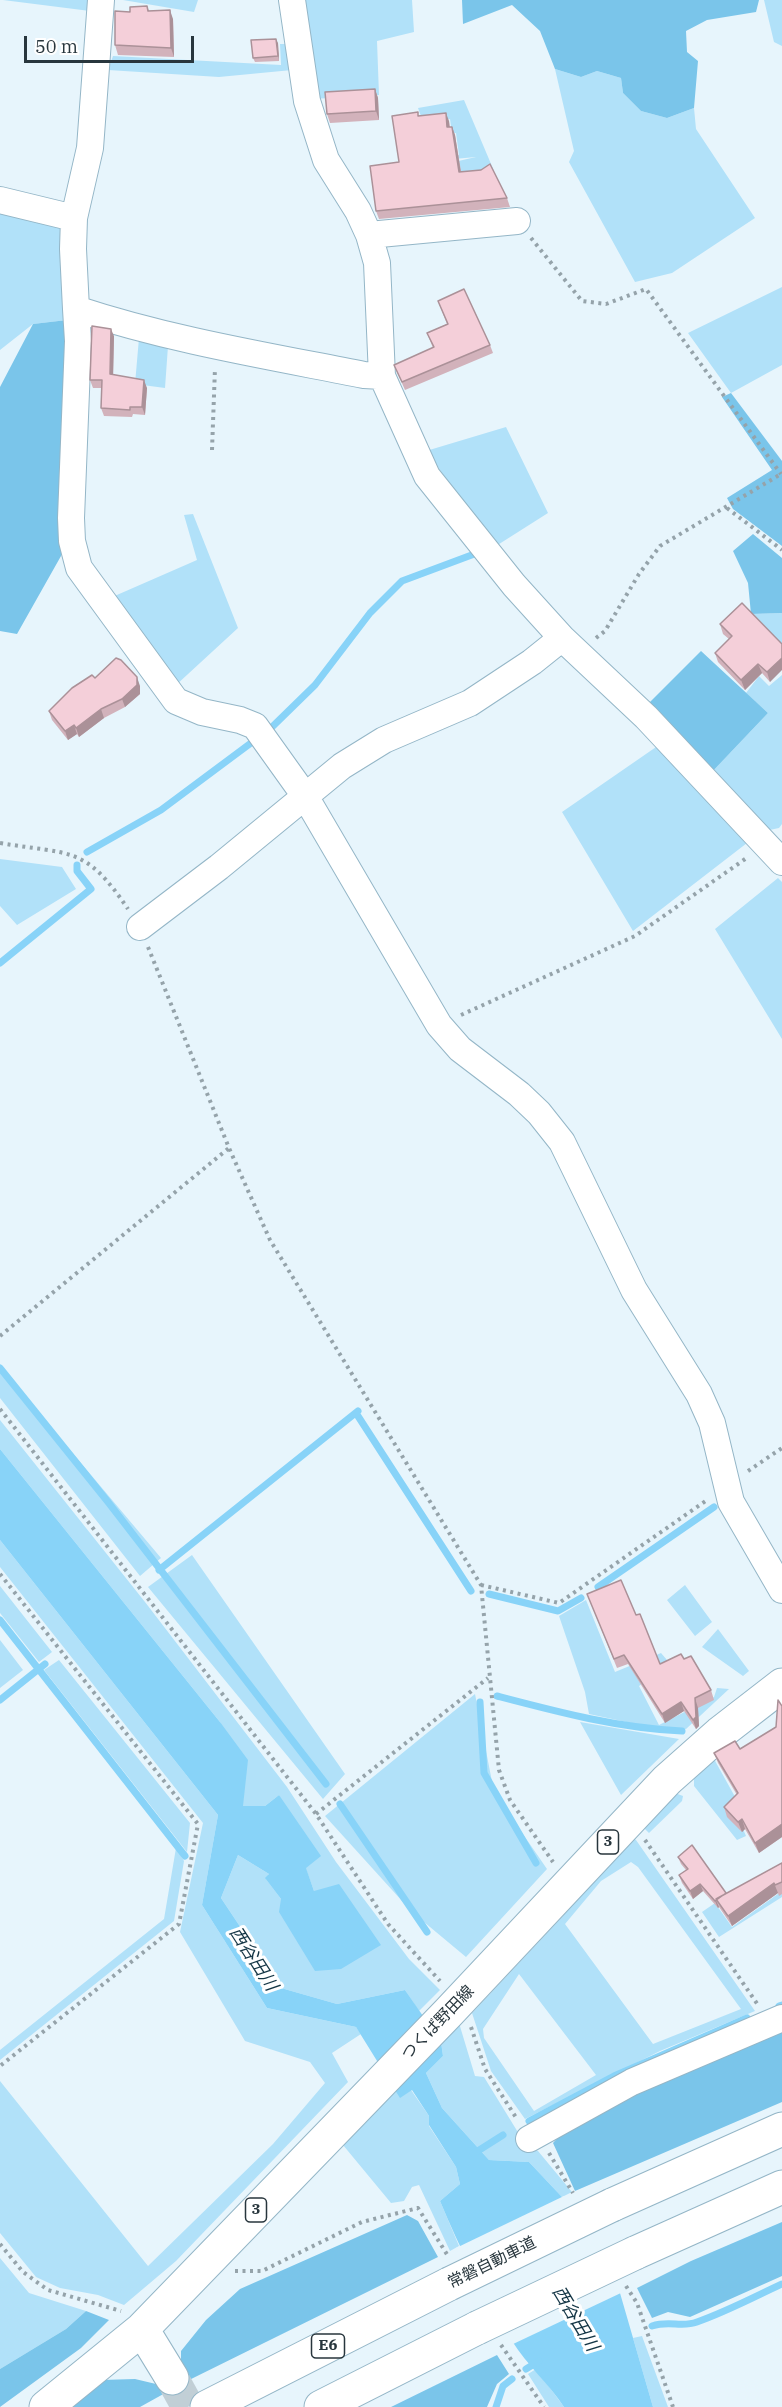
<!DOCTYPE html>
<html>
<head>
<meta charset="utf-8">
<style>
  body { margin:0 }
  #map { position:relative; width:782px; height:2407px; overflow:hidden; background:#e7f5fc; font-family:"IBM Plex Serif",serif }
  canvas { display:block }
  .scale { position:absolute; left:24px; top:36px; width:170px; height:27px; box-sizing:border-box; border:3px solid #28363d; border-top:0; padding-left:8px; font-size:18px; line-height:21px; white-space:nowrap; color:#28363d; -webkit-text-stroke:4px #fff; paint-order:stroke }
</style>
</head>
<body>
<div id="map">
<canvas width="782" height="2407"></canvas>
<div class="scale">50 m</div>
</div>
<script>
const g = document.querySelector('canvas').getContext('2d');
g.lineJoin = 'round';
function fillPath(path, color) { g.fillStyle = color; g.fill(path, 'evenodd'); }
function strokePath(path, color, width, dash) { g.strokeStyle = color; g.lineWidth = width; g.lineCap = dash ? 'butt' : 'round'; g.setLineDash(dash || []); g.stroke(path); }
function label(font, color, halo, rows, align = 'center') {
  g.font = font + ' "IBM Plex Serif","Noto Sans JP",serif'; g.lineWidth = 6; g.setLineDash([]); g.textBaseline = 'middle'; g.strokeStyle = halo; g.fillStyle = color; for (const [text, x, y, turn = 0] of rows) {
    g.save(); g.translate(x, y); g.rotate((+turn || 0) * Math.PI / 180); g.textAlign = isNaN(turn) ? turn : align; if (halo) g.strokeText(text, 0, 0); g.fillText(text, 0, 0); g.restore();
  }
}
fillPath(new Path2D(`
  M3,0H91L90,11Z
  M123,0H198L194,12Z
  M301,0H412L414,32L377,41L379,95L313,99Z
  M764,0H782V46L774,42Z
  M280,44H288L292,70L219,77L108,70L113,56L281,65Z
  M555,69L581,77L597,71L621,78L623,93L641,111L667,118L694,108L696,129L755,218L672,273L635,282L569,162L574,151Z
  M464,100L494,171L459,177L454,162L476,157L454,159V156L459,155L456,133H452L450,119L423,122L418,108Z
  M0,211L62,227L67,320L33,324L0,350Z
  M782,287V365L731,393L688,333Z
  M139,338L168,346L165,388L135,384Z
  M506,427L548,513L496,546L426,451Z
  M193,514L238,628L175,686L110,598L197,560L184,515Z
  M782,613V647L751,614Z
  M782,675V824L779,828L760,832L711,773L768,713L746,693L759,676L769,686Z
  M659,745L747,843L633,931L562,812Z
  M0,859L62,867L76,889L17,925L0,906Z
  M778,878L782,882V1039L715,929Z
  M0,1367L161,1558L140,1576L0,1398Z
  M0,1420L145,1602L287,1787L336,1862L409,1959L440,1990L419,2011L405,1990L337,2004L281,1988L221,1898L238,1855L269,1874L266,1879L281,1899L314,1891L279,1795L265,1806L243,1807L220,1722L0,1449Z
  M0,1540L218,1815L202,1905L267,2008L356,2027L361,2034L332,2053L348,2082L176,2261L124,2305L98,2295L60,2288L36,2277L0,2233V2081L148,2266L273,2144L325,2083L310,2062L245,2041L180,1932L203,1823L0,1567Z
  M192,1555L345,1774L323,1799L148,1587Z
  M685,1585L712,1622L695,1636L667,1600Z
  M0,1586L52,1652L39,1662L0,1613Z
  M586,1600L615,1672L661,1653L667,1660L659,1672L639,1686L659,1725L714,1697L717,1688L729,1689L686,1729L645,1726L589,1714L585,1692L559,1616Z
  M718,1629L749,1671L743,1676L702,1647Z
  M0,1640L23,1670L0,1688Z
  M59,1660L190,1823L187,1852L44,1670Z
  M475,1694L494,1792L547,1869L466,1957L412,1912L325,1816Z
  M580,1722L679,1739L621,1795Z
  M714,1759L749,1822L743,1829L746,1836L737,1840L694,1786V1777Z
  M675,1793L683,1796L682,1801L649,1833L643,1827Z
  M630,1835L636,1840L755,2011L660,2051L525,2119L491,2071L472,2013L562,1917ZM631,1862L638,1867L741,2009L653,2044L565,1924L601,1881ZM519,1974L596,2075L534,2111L484,2038L483,2029Z
  M176,1848L184,1861L174,1921L0,2060V2050L164,1919Z
  M782,1891V1897L719,1937L702,1912L715,1903L732,1927Z
  M459,2023L475,2076L484,2077L527,2147L538,2151L572,2192L562,2197L529,2162L489,2160L442,2108L426,2073L443,2056L441,2042Z
  M394,2089L411,2090L429,2116V2126L456,2167L460,2184L440,2201L459,2246L450,2251L419,2185L412,2187L404,2201L391,2203L343,2145Z
  M0,2258L29,2293L86,2311L66,2329L0,2369Z
  M642,2336L668,2407H653L633,2338Z
  M536,2369L564,2407H549L528,2374Z`), '#b1e1f9');
fillPath(new Path2D(`
  M462,0H759L756,12L707,20L686,31L687,52L698,61L694,108L667,118L641,111L623,93L621,78L597,71L581,77L555,69L540,31L512,5L463,24Z
  M67,320L61,556L17,634L0,631V387L33,324Z
  M731,393L782,461V546L733,509L727,498L772,470L722,397Z
  M753,534L782,558V613L751,614L748,583L733,551Z
  M701,651L768,713L711,773L658,710L649,703Z
  M782,2027V2102L575,2191L553,2143L569,2125Z
  M407,2215L418,2221L438,2257L181,2384V2351L206,2320L240,2289Z
  M782,2222V2276L690,2317L668,2312L652,2318L637,2288L691,2261Z
  M86,2311L109,2320L81,2348L0,2407V2369L66,2329Z
  M497,2355L509,2374L497,2384L487,2407H391Z
  M135,2379L156,2384L167,2392L140,2407H67L101,2380Z`), '#7ac5ea');
fillPath(new Path2D(`
  M0,1449L220,1722L248,1760L243,1806H265L279,1795L321,1856L306,1868L314,1891L339,1884L381,1945L341,1969L315,1971L279,1912L281,1899L265,1878L269,1874L238,1855L221,1898L281,1988L337,2004L405,1990L441,2042L443,2056L426,2073L442,2108L489,2160L529,2162L562,2197L620,2293L653,2407H564C549,2384 527,2365 512,2341C484,2297 460,2249 440,2201L460,2184L456,2167L429,2125V2116L412,2090L400,2098L356,2027L267,2008L202,1905L218,1815L0,1540Z`), '#88d3f8');
fillPath(new Path2D(`
  M564,2196L623,2292L511,2345L456,2248Z`), '#e7f5fc');
strokePath(new Path2D(`
  M271,728L315,685L370,613L402,581L477,553
  M87,852L161,810L255,740
  M0,963L91,889L77,871V865
  M0,1368L108,1502L326,1784
  M356,1413L471,1591
  M159,1570L358,1411
  M598,1587L714,1507
  M489,1594L558,1611L581,1598
  M0,1620L185,1856
  M497,1696C558,1712 618,1728 682,1731
  M0,1700L45,1664
  M480,1702L484,1773L536,1863
  M340,1804L427,1932
  M779,2006L782,2005
  M529,2121L614,2076L747,2018
  M473,2154L503,2135
  M652,2326C670,2320 681,2328 697,2322C726,2312 754,2297 782,2284
  M526,2369L539,2361
  M496,2407L503,2386L512,2379`), '#88d3f8', 7);
strokePath(new Path2D(`
  M172,2378L188,2407`), '#c1cfd6', 33, [33, 16]);
const minor = new Path2D(`
  M292,0L307,101L326,160L358,211L369,235L377,263L382,376L427,476L514,585L562,638L646,717L782,862
  M0,200L74,218L73,249L76,309C170,340 268,356 364,375L382,376
  M74,218L90,148L101,0
  M369,235L517,221
  M76,309L78,341L71,518L72,541L79,568L176,701L202,712L240,720L255,726L305,796L439,1025L460,1049L519,1094L539,1113L562,1142L634,1290L699,1394L712,1423L731,1502L782,1590
  M140,927L219,867L342,766L384,740L470,703L532,662L562,638
  M529,2139L632,2082L782,2018`);
const major = new Path2D(`
  M142,2329L172,2378
  M46,2407L142,2329L448,2013L667,1780L720,1733L782,1685`);
const highway = new Path2D(`
  M612,2205L782,2129
  M635,2253L782,2187
  M207,2407L449,2284
  M321,2407L477,2328`);
strokePath(minor, '#94b6c7', 28);
strokePath(major, '#94b6c7', 35);
strokePath(highway, '#94b6c7', 35);
strokePath(new Path2D(`
  M531,238L582,301L606,304L646,289L781,474
  M212,450L215,368
  M727,508L782,550
  M596,638L605,631L639,574L660,546L781,474
  M0,843C71,855 85,845 128,909
  M148,947L229,1148L270,1240L481,1585L499,1770L510,1800L553,1862
  M461,1015L635,936L748,857
  M0,1336L229,1148
  M0,1409L316,1814L388,1924L440,1981
  M748,1471L782,1448
  M0,1574L198,1824L179,1924L0,2066
  M481,1585L559,1603L707,1500
  M316,1814L488,1678
  M645,1840L758,2005
  M471,2027L485,2069L517,2119
  M549,2153L573,2193
  M0,2244L23,2272L48,2290L121,2311
  M235,2271H262L362,2222L418,2208L448,2256
  M626,2286L637,2303L673,2407
  M501,2345L544,2407`), '#95a3aa', 4, [3, 4.5]);
strokePath(minor, '#fff', 26);
strokePath(major, '#fff', 33);
strokePath(highway, '#fff', 33);
const highwayBridge = new Path2D(`
  M449,2284L612,2205
  M477,2328L635,2253`);
strokePath(highwayBridge, '#94b6c7', 35, []);
strokePath(highwayBridge, '#fff', 33);
fillPath(new Path2D(`
  M147,6L149,11L173,19L174,57L118,55L115,45L130,12Z
  M278,43L279,61L255,62L253,58Z
  M375,89L378,98L379,120L330,123L327,114Z
  M419,116L449,121L450,127H452L455,135L461,171L507,198L510,207L379,219L376,211L399,162Z
  M438,301L490,345L493,353L405,390L394,365L433,348L427,333L447,324Z
  M114,336L113,374L147,388L145,415L133,414L132,417L104,416L101,408L102,388H93L90,380Z
  M720,624L782,644L770,682L762,673L745,690L718,662L715,653L729,639L723,634Z
  M95,678L140,686V694L125,707L104,718L79,737L77,734L68,740L52,720L49,711Z
  M587,1594L636,1615L660,1664L684,1659L711,1690L714,1700L698,1708L699,1726L696,1729L684,1711L665,1723L628,1664L617,1668Z
  M782,1706V1837L759,1853L745,1829L742,1832L727,1817L724,1807L737,1795L718,1763L714,1753L740,1749L776,1727Z
  M678,1857L726,1894L782,1863V1894L779,1896L778,1893L732,1926L719,1907L718,1908L703,1891L693,1899L682,1883L679,1875L686,1870L681,1864Z`), '#d2b2bb');
fillPath(new Path2D(`
  M170,10L173,19L174,57L171,48Z
  M276,39L278,43L279,61L278,56Z
  M375,89L378,98L379,120L376,111Z
  M446,113L449,121L450,135L447,127Z
  M452,127L455,135L462,180L459,172Z
  M111,329L114,336L113,381L110,374Z
  M144,380L147,388L145,415L142,407Z
  M782,658V670L770,682L767,672Z
  M758,664L762,673L745,690L741,680Z
  M137,677L140,686V694L125,707L122,699Z
  M101,709L104,718L79,737L76,728Z
  M74,725L77,734L68,740L65,731Z
  M695,1698L698,1708L699,1726L696,1729L693,1720Z
  M681,1702L684,1711L665,1723L662,1714Z
  M742,1819L745,1829L742,1832L738,1822Z
  M782,1824V1837L759,1853L755,1843Z
  M774,1883L778,1893L732,1926L728,1916Z
  M700,1884L703,1891L693,1899L690,1891Z
  M716,1900L719,1907L718,1908L715,1901Z`), '#ab9198');
const building = new Path2D(`
  M147,6L148,11L170,10L171,48L115,45V11L130,12V7Z
  M276,39L278,56L253,58L251,40Z
  M375,89L376,111L327,114L325,92Z
  M418,112V116L446,113L447,127H452L459,172L481,170L490,164L507,198L376,211L370,166L399,162L392,116Z
  M464,289L490,345L402,382L394,365L434,347L427,333L448,324L438,301Z
  M92,326L111,329L110,374L144,380L142,407H130V410L101,408L102,380H90Z
  M742,603L782,644V658L767,672L758,664L741,680L715,653L732,636L720,624Z
  M116,658L121,660L137,677V685L122,699L101,709L76,728L74,725L65,731L49,711L72,688L92,675L95,678Z
  M621,1580L636,1615L640,1614L660,1664L681,1654L684,1659L691,1656L711,1690L695,1698L696,1717L693,1720L681,1702L662,1714L624,1655L614,1659L587,1594Z
  M778,1700L782,1706V1824L755,1843L742,1819L738,1822L724,1807L738,1793L714,1753L735,1741L740,1749L776,1727Z
  M692,1845L726,1893L715,1901L700,1884L690,1891L679,1875L688,1869L678,1857Z
  M782,1863V1882L775,1885L774,1883L728,1916L716,1899Z`);
fillPath(building, '#f4cfd9');
strokePath(building, '#ab9198', 1.5);
for (const [x, y, w] of [
  [608,1842,21],
  [256,2210,21],
  [328,2346,33]
]) { const box = new Path2D(); box.roundRect(x - w / 2, y - 12, w, 24, 4.5); g.fillStyle = '#fff'; g.fill(box); strokePath(box, '#28363d', 1.5); }
label('bold 15px', '#28363d', null, [
  ["3",608,1842],
  ["3",256,2210],
  ["E6",328,2346]
]);
label('16px', '#28363d', '#fff', [
  ["つくば野田線",438,2023,-46],
  ["常磐自動車道",492,2263,-26]
]);
label('italic 18px', '#133545', '#fff', [
  ["西谷田川",253,1959,57],
  ["西谷田川",575,2319,59]
]);
</script>
</body>
</html>
